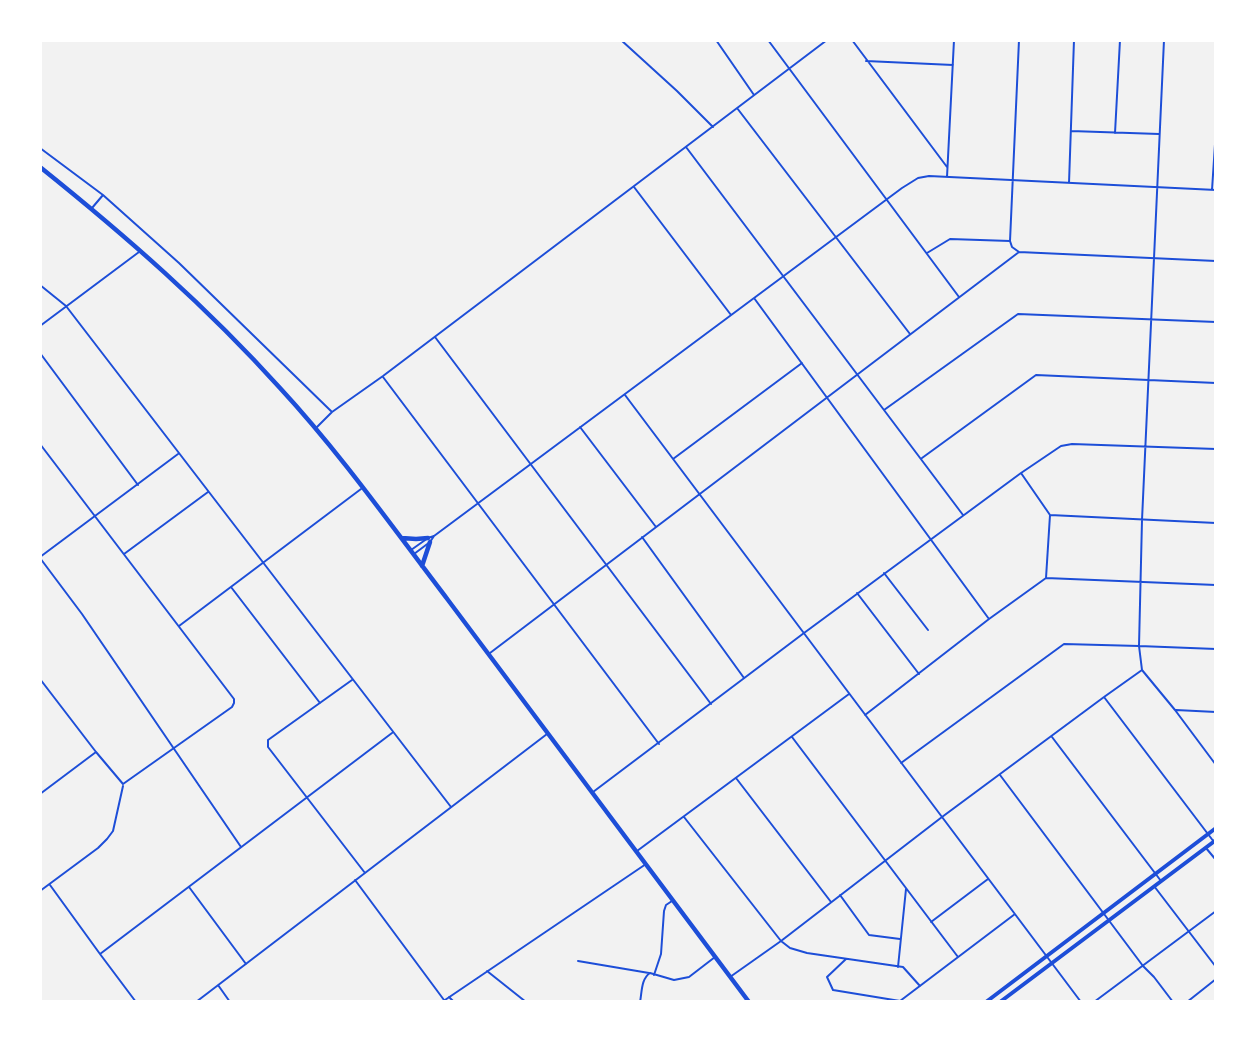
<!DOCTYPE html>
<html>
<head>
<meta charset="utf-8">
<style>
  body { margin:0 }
  #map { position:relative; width:1256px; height:1042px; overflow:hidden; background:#f2f2f2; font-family:"Alegreya Sans",sans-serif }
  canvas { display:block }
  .frame { position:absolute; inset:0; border:42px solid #fff; pointer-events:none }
</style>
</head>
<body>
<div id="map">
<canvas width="1256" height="1042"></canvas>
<div class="frame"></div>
</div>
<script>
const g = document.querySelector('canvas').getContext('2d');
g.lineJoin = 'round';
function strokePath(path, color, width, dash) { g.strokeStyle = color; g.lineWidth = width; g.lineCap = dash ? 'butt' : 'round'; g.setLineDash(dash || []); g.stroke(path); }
strokePath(new Path2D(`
  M621,40L677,91L713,127
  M716,40L754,95
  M768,40L959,297
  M852,40L947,167
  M866,61L953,65
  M737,108L910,334
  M1071,131L1159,134
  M1115,133L1120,40
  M686,147L963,515
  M40,148L103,195L179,263L332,412
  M947,177L954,40
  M1069,183L1074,40
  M634,187L731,315
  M1212,190L1216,129
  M92,208L103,195
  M1019,252L1012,247L1010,241L1019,40
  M1019,252L1216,261
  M927,253L950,239L1010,241
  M40,285L66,306L451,807
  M754,298L989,619
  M40,326L139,252
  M435,337L711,704
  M40,353L138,485
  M383,377L659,744
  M625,395L1081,1002
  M884,410L1018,314L1216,322
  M580,427L656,527
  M316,428L332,412L383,376L827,40
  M40,444L234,699V703L232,707L123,784L96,752L40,679
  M922,458L1036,375L1216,383
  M673,459L802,363
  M1021,473L1050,515L1046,578
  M1050,515L1216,523
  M642,537L744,678
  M411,550L428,538L434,536L902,188L918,178L929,176L1216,190
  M124,554L208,492
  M414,554L430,542L434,536
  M40,557L178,454
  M40,558L82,614L241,847
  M884,573L928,630
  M231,587L320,703
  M857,593L919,674
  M179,626L361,489
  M490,653L1019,252
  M1142,670L1175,710L1216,765
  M352,680L268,740V747L365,873
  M1104,697L1214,842
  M1176,710L1216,712
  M865,715L989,619L1046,578L1216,585
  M792,737L958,957
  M1052,737L1161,881
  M901,763L1064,644L1139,646L1216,649
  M1000,775L1143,966L1154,977L1173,1002
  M736,778L831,902
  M593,792L804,633L1021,473L1061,446L1072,444L1216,449
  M40,794L96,752
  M684,817L781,941L790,948L807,953L903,967L920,986
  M1206,848L1216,860
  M637,851L849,694
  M355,880L444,1000
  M50,885L100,954L136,1002
  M1154,886L1216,967
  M189,887L246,964
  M40,891L98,848L107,839L113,831L123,786
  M840,895L869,935L900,939
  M931,922L988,879
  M100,954L392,733
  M846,959L827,977L833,990L900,1001L1015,914
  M578,961L649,973
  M898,967L906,889
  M487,971L526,1002
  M654,975L661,954L664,911L666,905L672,901
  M730,977L781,941L942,817L1104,697L1142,670L1139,646L1142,520L1164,40
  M218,985L230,1002
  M449,997L454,1002
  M196,1002L547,734
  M442,1002L646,864
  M640,1002C642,992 641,979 650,973L674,980L689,977L715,957
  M1094,1002L1216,911
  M1187,1002L1216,979`), '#1d4ed8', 2);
strokePath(new Path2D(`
  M986,1002L1216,828
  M1000,1002L1216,840`), '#1d4ed8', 4);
strokePath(new Path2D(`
  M40,167C126,236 206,306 280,388C341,454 393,528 448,600C549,733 648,868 749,1002
  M402,538L416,539L428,538
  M422,566L430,542`), '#1d4ed8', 4.5);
</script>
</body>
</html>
